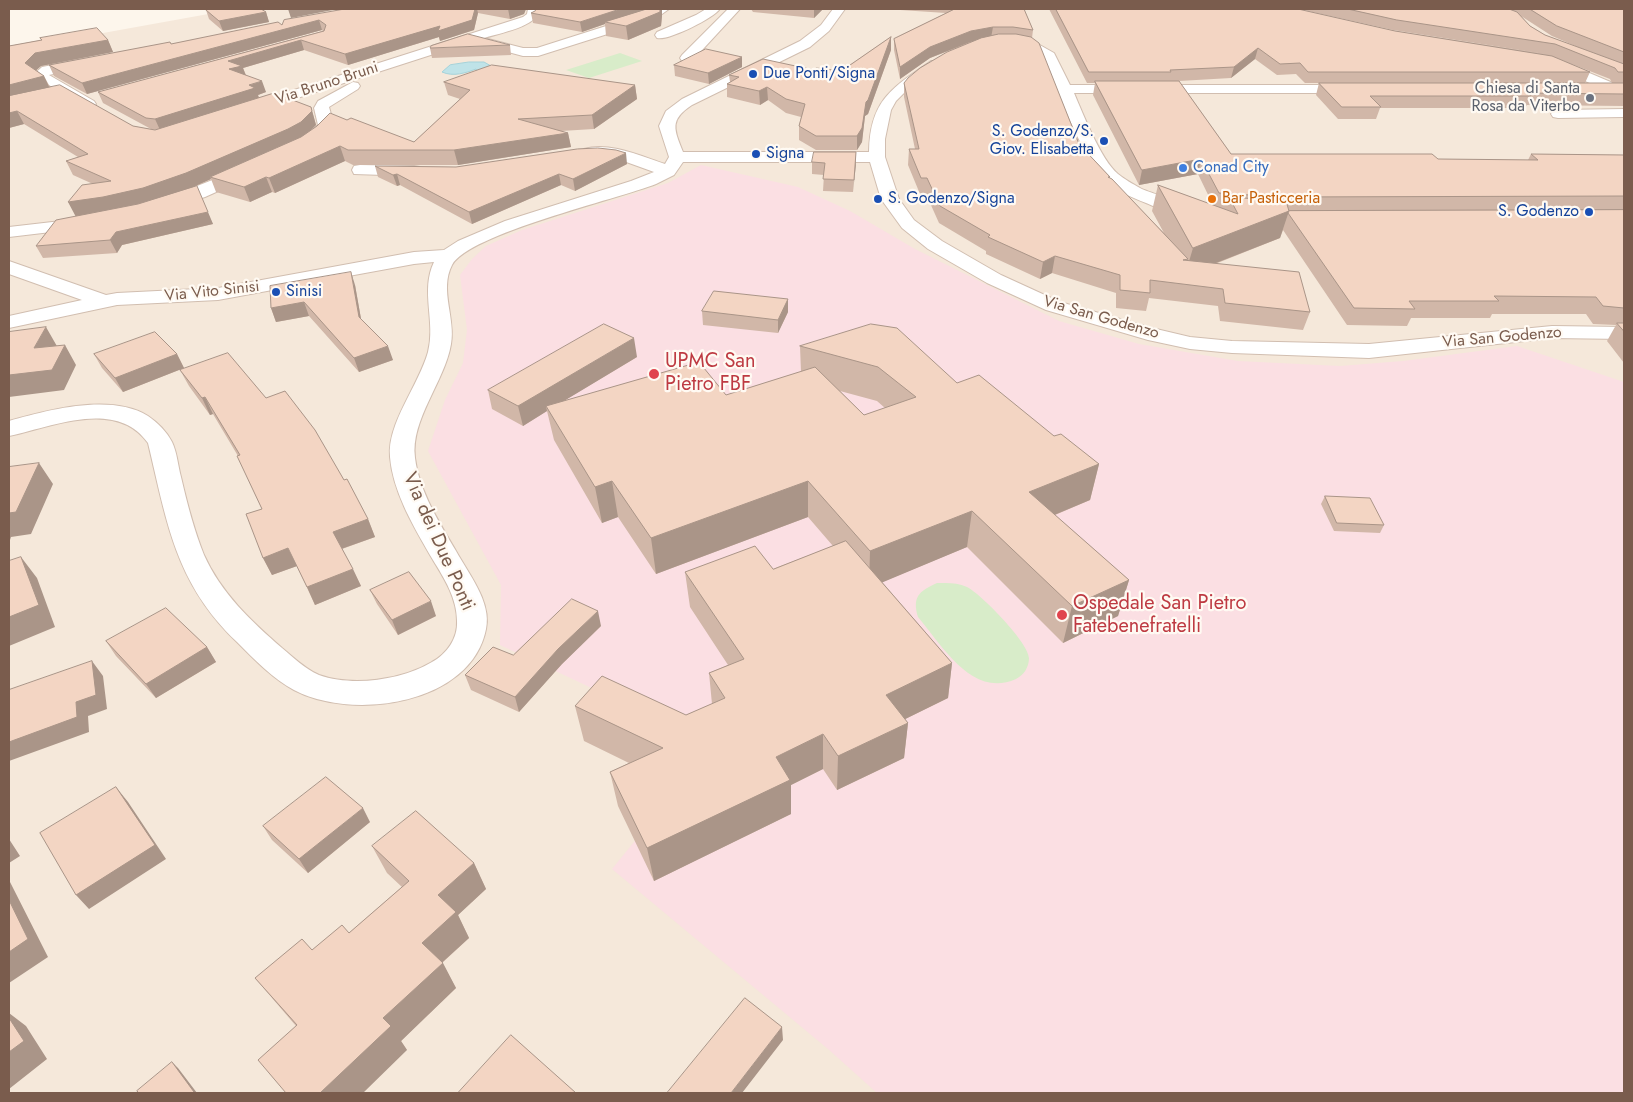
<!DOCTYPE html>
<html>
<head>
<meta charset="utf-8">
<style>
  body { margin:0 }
  #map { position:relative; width:1633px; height:1102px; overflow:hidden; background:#fdf6ec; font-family:Jost,sans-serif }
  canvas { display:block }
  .frame { position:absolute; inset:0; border:10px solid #7a5c4d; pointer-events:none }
</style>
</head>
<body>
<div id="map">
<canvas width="1633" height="1102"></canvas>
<div class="frame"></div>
</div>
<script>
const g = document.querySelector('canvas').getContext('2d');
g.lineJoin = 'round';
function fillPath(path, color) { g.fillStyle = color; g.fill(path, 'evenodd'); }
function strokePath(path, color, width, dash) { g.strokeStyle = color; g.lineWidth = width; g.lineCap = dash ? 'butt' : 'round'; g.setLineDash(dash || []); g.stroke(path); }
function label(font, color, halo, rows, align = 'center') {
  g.font = font + ' Jost,sans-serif'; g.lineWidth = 4.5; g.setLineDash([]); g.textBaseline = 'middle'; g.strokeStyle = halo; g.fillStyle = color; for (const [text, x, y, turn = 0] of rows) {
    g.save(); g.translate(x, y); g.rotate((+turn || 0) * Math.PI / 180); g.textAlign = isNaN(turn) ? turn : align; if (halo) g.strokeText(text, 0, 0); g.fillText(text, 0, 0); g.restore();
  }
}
fillPath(new Path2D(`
  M236,9H1624V1093H9V50Z`), '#f5e8da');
fillPath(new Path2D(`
  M701,165L798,187L850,211L915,249L1059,321L1139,344L1238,361L1340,366L1403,361L1517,346L1624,382V1093H877L828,1049L612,869L713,745L500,645L501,585L428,451L445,400L463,363L467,330L460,275L472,259L486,246L522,230L668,183Z`), '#fbdfe3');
fillPath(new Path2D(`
  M620,53L642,61L589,78L566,70Z
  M937,583C947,583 957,582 967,587C981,594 1029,643 1029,658C1029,667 1024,675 1016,679C972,699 942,645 918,617C912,597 919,591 937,583Z`), '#d8ecc9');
const water = new Path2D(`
  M469,62H484L491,66L477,72L476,69C466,73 453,77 442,72L450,65Z`);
fillPath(water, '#bfe3e8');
strokePath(water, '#a5d3da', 1);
const minor = new Path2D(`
  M528,9H540C537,27 500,33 484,38L523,48H537L647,13L655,9H669L655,19L538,56H523L471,42L254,112H244L242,109L244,106L523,17L527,14Z
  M706,9H720C712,19 668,41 657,38L655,35L657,32L696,15Z
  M728,9H740L692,61H682L680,58L682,55Z
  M833,9H845L829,31L810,47L692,105C669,120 674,129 683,152H869C870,100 892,88 931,61H941L943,64L941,67L904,93L896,101L891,110L885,139V157L899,199L914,220L942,241L1001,275L1060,302L1152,328L1190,337L1232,341L1369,344L1552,326L1624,327V339L1552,338L1369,358L1232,353L1190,349L1148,340L1046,310L987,283L928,249L902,228L881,199L870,162H683L674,175L656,184C618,199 468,234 452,265C439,290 456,319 451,344C445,381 410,420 415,458C419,491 439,522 456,551C468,573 492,602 486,629C471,705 352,721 294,690C273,679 254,659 237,642C175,583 167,522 148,443C116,398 52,427 9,436V421C48,410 111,393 148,416C157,422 167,432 172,442C177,452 178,466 181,477C187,503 194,530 204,555C221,593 251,621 282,648C293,657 305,669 319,675C353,687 402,680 432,662C447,654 458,638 457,621C457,598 444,578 433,560C415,529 393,493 390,457C387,423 419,385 428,352C436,322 420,291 434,262L414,264L218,300L117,305L9,328V316L82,300L9,274V261L106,295L117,293L218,288L414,252L444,250L458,241L505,221L631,181L654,172L618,159L584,155L582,152L584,149C611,142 640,156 665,164L669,157L659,126L666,111L682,99L800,41L821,25Z
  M1007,39L1038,44L1054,53L1070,85H1355L1360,86L1362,89L1360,92L1355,93H1074C1083,114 1101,160 1118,174C1124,179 1133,184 1140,188C1151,194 1195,205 1200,212L1197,216C1184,219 1166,211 1153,206C1137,199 1115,192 1103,178C1079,150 1059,93 1043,58L1029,50L1002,46L1001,43L1002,40Z
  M89,58L96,62L94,65L49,75L94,101L96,104L94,107H84L33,75L42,67Z
  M1554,58L1620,86L1622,89L1620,92H1610L1549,65L1547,62L1549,59Z
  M353,82L358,83L360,86L358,89L329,107L334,125C326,136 314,151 299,147L297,144L299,141L318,125L314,108L318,101Z
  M1624,109V117L1558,118L1553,117L1551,114L1553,111L1558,110Z
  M360,165L414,166L420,167L422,171L420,175L414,176L354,174L352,170L354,166Z
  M248,166L254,167L256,171L254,175L205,197L165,210L159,209L156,205L159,201Z
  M87,218L93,219L96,223L93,227L9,237V227Z`);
strokePath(minor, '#d1beb0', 2);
fillPath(minor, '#fff');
fillPath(new Path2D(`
  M345,9H526L524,14L510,19L478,13L474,30L440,41L439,37L348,65L304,50L243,68L246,75L266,92L258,95L259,98L311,107L316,125L308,132L347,120L414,142L460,99L448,95L444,82L635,85L637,99L594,129L561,131L568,133L571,147L458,165H353L345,161L275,193L272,192L250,202L216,192L211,179L193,187L213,224L122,245L117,253L43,258L36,246L76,217L93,184L73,175L66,161L78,157L24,124L9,128V46L41,40L40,38L108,40L113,52L41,66L36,70L44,76L50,87L133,126L155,130H156L151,129L103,103L98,92L323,31L322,30L87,94L54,76L49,65L282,25Z
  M751,9H823L814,18L753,12Z
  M885,9H1024L1033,30L1032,38L1079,144L1110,177V178L1164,233L1152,211L1158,185L1213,205L1198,174L1139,185L1093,95L1095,83H1087L1049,9H1298L1395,31L1551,55L1393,30L1299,9H1624V106L1527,105L1525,108H1380L1376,119H1338L1316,95L1319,83H1612L1610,79L1569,63L1590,72L1585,83H1305L1296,74L1277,75L1255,59L1231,78L1179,81L1231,154L1438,159L1528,160L1531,154L1624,155V363L1607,341L1616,325L1593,324L1586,314H1492L1490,318H1411L1407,326L1347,325L1283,230L1280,238L1215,264L1310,312L1303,330L1220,321L1218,306L1149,298L1146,311L1116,308V293L1052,273L1040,279L986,254V251L939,223L926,194H920L908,165L909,149H915L904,97V83L972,42L930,58L900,79L894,50V39L946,13ZM1521,16L1552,36L1580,48L1545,35L1530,26Z
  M206,10L266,12L269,22L223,31L209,19Z
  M535,11L662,16L661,26L628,40L606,36L605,24L582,32L533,23L531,13Z
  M891,37V50L868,114L865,116L862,142L857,150H816L799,140V126L801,117L786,113L768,100L760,105L727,97V84L730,82L729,75L814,70L841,71Z
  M510,45L511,55L432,58L430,48Z
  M742,57V67L709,84L675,76L674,65Z
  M856,152L853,192L823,191L824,175L812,174V162Z
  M627,164L575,191L561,185L472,224L400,185L397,186L378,177L375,166L456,167Z
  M355,285L361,319L393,360L359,372L309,316L276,322L271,308Z
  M788,299V312L778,333L703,325L702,311Z
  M800,346L957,383L1054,436L1099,464L1090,500L1055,515L1129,580L1118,616L1063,643L967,547L882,582L952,663L948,698L905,719L908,723L904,758L837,790L823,769L791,785V814L654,881L618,806L610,772L629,763L584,741L575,706L686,715L712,704L709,673L728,665L690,607L685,572L773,569L833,546L808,517L656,574L618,517L602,523L554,440L547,411L523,426L492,409L488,390L637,357L565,400L726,395L801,372ZM840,391L877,401L885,408L864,415Z
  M94,354H177L184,368L123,392L102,368Z
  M180,370L368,519L375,537L342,549L361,586L315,605L297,566L272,575L263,558L262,509L238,456L213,414L210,415L189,386Z
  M1325,496L1384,525L1380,533L1334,531L1321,504Z
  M370,590L436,616L398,635L377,604Z
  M601,626L562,664L519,712L471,690L465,675L513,655Z
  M106,641L207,647L216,662L156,698L116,656Z
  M370,822L308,873L272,840L263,826Z
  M372,846L474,863L486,889L458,915L469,938L442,963L456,988L401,1041L407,1050L296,1026L255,978L312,950L349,933L402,887L387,873Z`), '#d1b7a8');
fillPath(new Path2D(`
  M288,9H338L291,18Z
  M475,9H477L478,13L474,30L440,41L439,37L348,65L345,54Z
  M508,9H526L524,14L510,19Z
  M620,9H650L605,22V24L582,32L580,22Z
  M660,9H662V16L661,26L628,40L626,26Z
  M814,9H823L814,18Z
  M266,12L269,22L223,31L219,21Z
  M319,20L322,30L87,94L82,83Z
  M993,27L991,38L970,42L930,58L900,79V67L930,47L971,31Z
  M891,37V50L868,114L865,116L862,142L857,150V136L866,102Z
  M108,40L113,52L41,66L31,75L25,63L35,53Z
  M301,40L304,50L243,68L246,76L229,69L228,61Z
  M1258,48L1255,59L1231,78L1234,67Z
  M742,57V67L709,84L708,73Z
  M44,76L50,89L9,99V85Z
  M262,81L266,92L258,95L259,98L160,130L155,119Z
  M635,85L637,99L594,129L592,115Z
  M767,87L768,100L760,105L759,91Z
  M311,107L316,125L306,135L210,177L211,179L193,187L149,202L76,217L68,202Z
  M17,111L24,124L9,128V113Z
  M568,133L571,147L458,165L454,150Z
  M340,146L345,161L275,193L269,178Z
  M856,152V164L853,192L854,180Z
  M626,153L627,164L575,191L573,179Z
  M1201,159L1198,174L1139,185L1142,170Z
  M397,174L400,185L397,186L393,175Z
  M559,174L561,185L472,224L469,212Z
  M266,177L272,192L250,202L244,187Z
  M1289,211L1280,238L1185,275L1193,248Z
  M208,212L213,224L122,245L117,253L110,240L116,232Z
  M1055,256L1052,273L1040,279L1043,262Z
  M351,272L355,285L363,330L359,317Z
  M788,299V312L778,333V320Z
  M304,302L309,316L276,322L271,308Z
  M46,327L58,348H34Z
  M634,338L637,357L549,410L546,406L547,411L523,426L518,406Z
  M65,345L76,365L64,390L9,397V375Z
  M388,346L393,360L359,372L354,358Z
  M177,354L184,368L123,392L115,378Z
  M205,397L213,414L210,415L202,398Z
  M39,463L53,484L31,534L11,537L9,543V513Z
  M1099,464L1090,500L1023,528L1029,492Z
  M612,481L618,517L602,523L595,487Z
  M808,481V517L656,574L651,538Z
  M972,511L967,547L869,588L870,551Z
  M368,519L375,537L341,549L333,532Z
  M288,548L297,566L272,575L263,558Z
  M21,557L37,578L55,627L9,646V617Z
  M353,569L361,586L315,605L307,587Z
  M1129,580L1118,616L1063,643L1072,606Z
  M431,601L436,616L398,635L392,620Z
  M598,611L601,626L562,664L519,712L515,697L558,649Z
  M207,647L216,662L156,698L146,684Z
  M92,661L103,676L107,709L88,716L89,732L9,761V742L76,702Z
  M952,663L948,698L883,730L886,695Z
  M908,723L904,758L837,790L838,756Z
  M823,734V769L791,785V814L654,881L647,848L776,757Z
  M116,787L128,802L166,859L89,909L76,895Z
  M363,808L370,822L308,873L299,859Z
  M9,839L20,856L9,863Z
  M474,863L486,889L458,915L469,938L436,968L422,943L438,895Z
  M9,880L48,957L9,983Z
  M443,963L456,988L401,1041L407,1050L363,1093H320L383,1018Z
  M9,1013L26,1026L47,1059L9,1089Z
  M782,1027L783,1040L742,1093H731Z
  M172,1062L178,1068L197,1093H192Z`), '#aa9588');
const building = new Path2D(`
  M210,9H261L266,12L219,21L206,10Z
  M345,9H475L472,20L438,31L440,26L345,54L301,40L228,61L242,66L229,69L262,81L249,85L255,88L155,119L146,118L98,92L324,31L326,25L319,20L82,83L49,65L170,42L171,44L278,22L282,25L284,20Z
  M536,9H620L580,22L531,13L535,11Z
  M647,9H660V12L626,26L605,22Z
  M955,9H1024L1033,30L1013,27H993L971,31L930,47L900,67L894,39Z
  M1056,9H1298L1395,31L1552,56L1590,72H1308L1300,63L1280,64L1258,48L1234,67L1170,70L1171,72H1089Z
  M1348,9H1509L1517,12L1530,26L1545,35L1624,64V72H1618L1615,68L1555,44L1397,20Z
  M1530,9H1624V52L1557,26Z
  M97,28L108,40L35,53L25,63L44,76L9,85V46L42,40L40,38Z
  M468,34L510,45L430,48L431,46Z
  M999,34H1016L1031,37L1039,43L1079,144L1110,177H1108L1112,179L1188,259L1183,260L1299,272L1310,312L1225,303L1223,289L1150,280V293L1120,290V275L1055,256L1043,262L988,237L990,235L940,206L927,178H921L909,149H919L904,83L908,78L920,68L947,52L981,38Z
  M891,37L868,100L866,102L862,128L857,136H816L799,126L805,104L786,99L767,87L759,91L727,84L739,77L729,75L763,59L814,70L816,68L841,71Z
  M706,49L742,57L708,73L674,65Z
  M492,65L635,85L592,115L518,119L568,133L454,150H348L340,146L269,178L266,177L244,187L210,177L301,137L317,126L330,113L347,120L351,118L414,142L470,90L444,82Z
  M1095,81H1179L1231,154H1432L1438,159L1538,160L1531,154L1624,155V196L1281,197L1219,193L1201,159L1142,170Z
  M1319,83H1624V94L1526,93L1531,96H1370L1381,107H1342Z
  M60,85L133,126L155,130L274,93L311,107L312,111L301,122L288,129L186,173L143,188L103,197L68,202L82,185L111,181L66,161L88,154L17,111L9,113V96Z
  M598,148L616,150L626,153L573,179L559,174L469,212L397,174L393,175L375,166L456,167L577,149Z
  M814,152H856L854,180L823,179L825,163L812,162Z
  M1158,185L1238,214L1229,197L1286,201L1289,211L1193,248Z
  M197,186L208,212L116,232L110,240L36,246L56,220L138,204Z
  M1624,210V308L1603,306L1596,297L1494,296L1499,301H1409L1415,309L1354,308L1288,213L1289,211Z
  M351,272L359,317L388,346L354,358L304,302L271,308L270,286Z
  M714,291L788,299L778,320L702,311Z
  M1617,323H1624V331Z
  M604,324L634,338L518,406L488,390Z
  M871,324L897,328L957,383L979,375L1054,436L1061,434L1099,464L1029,492L1129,580L1072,606L972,511L870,551L808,481L651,538L612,481L595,487L546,406L699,362L726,395L815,367L864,415L916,397L878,367L800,346Z
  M46,327L34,348L65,345L52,370L9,375V332Z
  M155,332L177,354L115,378L94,354Z
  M228,353L266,398L285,391L315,430L344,480L347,479L368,519L333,532L353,569L307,587L288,548L263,558L246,514L262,509L237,456L240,455L205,397L202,398L180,370Z
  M39,463L16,512L9,513V467Z
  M1325,496L1370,498L1384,525L1337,523Z
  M846,541L952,663L886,695L908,723L838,756L823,734L776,757L790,780L647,848L610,772L663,748L575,706L602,676L686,715L725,698L709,673L744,659L685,572L755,546L773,569Z
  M21,557L39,605L9,617V561Z
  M409,572L431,601L392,620L370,590Z
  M572,599L598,611L558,649L515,697L465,675L493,647L513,655Z
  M166,608L207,647L146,684L106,641Z
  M92,661L96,695L76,702L77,717L9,742V690Z
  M326,777L363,808L299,859L263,826Z
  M116,787L155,845L76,895L40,833Z
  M416,811L474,863L438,895L456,912L422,943L443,963L383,1018L391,1026L320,1093H286L258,1060L297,1025L255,978L302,939L312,950L342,925L349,933L409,881L372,846Z
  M9,900L28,939L9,952Z
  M745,998L782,1027L731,1093H669L668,1092Z
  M9,1018L24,1041L9,1052Z
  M511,1035L576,1093H458Z
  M172,1062L194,1092L192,1093H139L137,1091Z`);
fillPath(building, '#f3d5c3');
strokePath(building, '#aa9588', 1);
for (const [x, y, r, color] of [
  [753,74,5,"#1a4fb4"],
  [1590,98,5,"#6b7280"],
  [1104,141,5,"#1a4fb4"],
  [756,154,5,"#1a4fb4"],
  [1183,168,5,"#3f7fe0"],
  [878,199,5,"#1a4fb4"],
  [1212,199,5,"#e8710a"],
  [1589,212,5,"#1a4fb4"],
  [276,292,5,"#1a4fb4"],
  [654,374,6,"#e0444e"],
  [1062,615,6,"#e0444e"]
]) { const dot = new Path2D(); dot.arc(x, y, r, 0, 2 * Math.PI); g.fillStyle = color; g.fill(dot); strokePath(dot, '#fffaf3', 2); }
label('16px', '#164399', '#fffaf3', [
  ["Due Ponti/Signa",763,74],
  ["S. Godenzo/S.",1094,132,"right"],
  ["Giov. Elisabetta",1094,150,"right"],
  ["Signa",766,154],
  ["S. Godenzo/Signa",888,199],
  ["S. Godenzo",1579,212,"right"],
  ["Sinisi",286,292]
], 'left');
label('16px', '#7a5c4d', '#fffaf3', [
  ["Via Bruno Bruni",327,84,-18],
  ["Via Vito Sinisi",212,292,-6],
  ["Via San Godenzo",1101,318,16],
  ["Via San Godenzo",1502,338,-5]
]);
label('16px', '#5b616d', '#fffaf3', [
  ["Chiesa di Santa",1580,89],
  ["Rosa da Viterbo",1580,107]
], 'right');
label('16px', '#366cbe', '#fffaf3', [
  ["Conad City",1193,168]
], 'left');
label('16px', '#c56008', '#fffaf3', [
  ["Bar Pasticceria",1222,199]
], 'left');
label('20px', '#be3a42', '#fffaf3', [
  ["UPMC San",665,362],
  ["Pietro FBF",665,385],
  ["Ospedale San Pietro",1073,604],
  ["Fatebenefratelli",1073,627]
], 'left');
label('20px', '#7a5c4d', '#fffaf3', [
  ["Via dei Due Ponti",438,542,66]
]);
</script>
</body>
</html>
